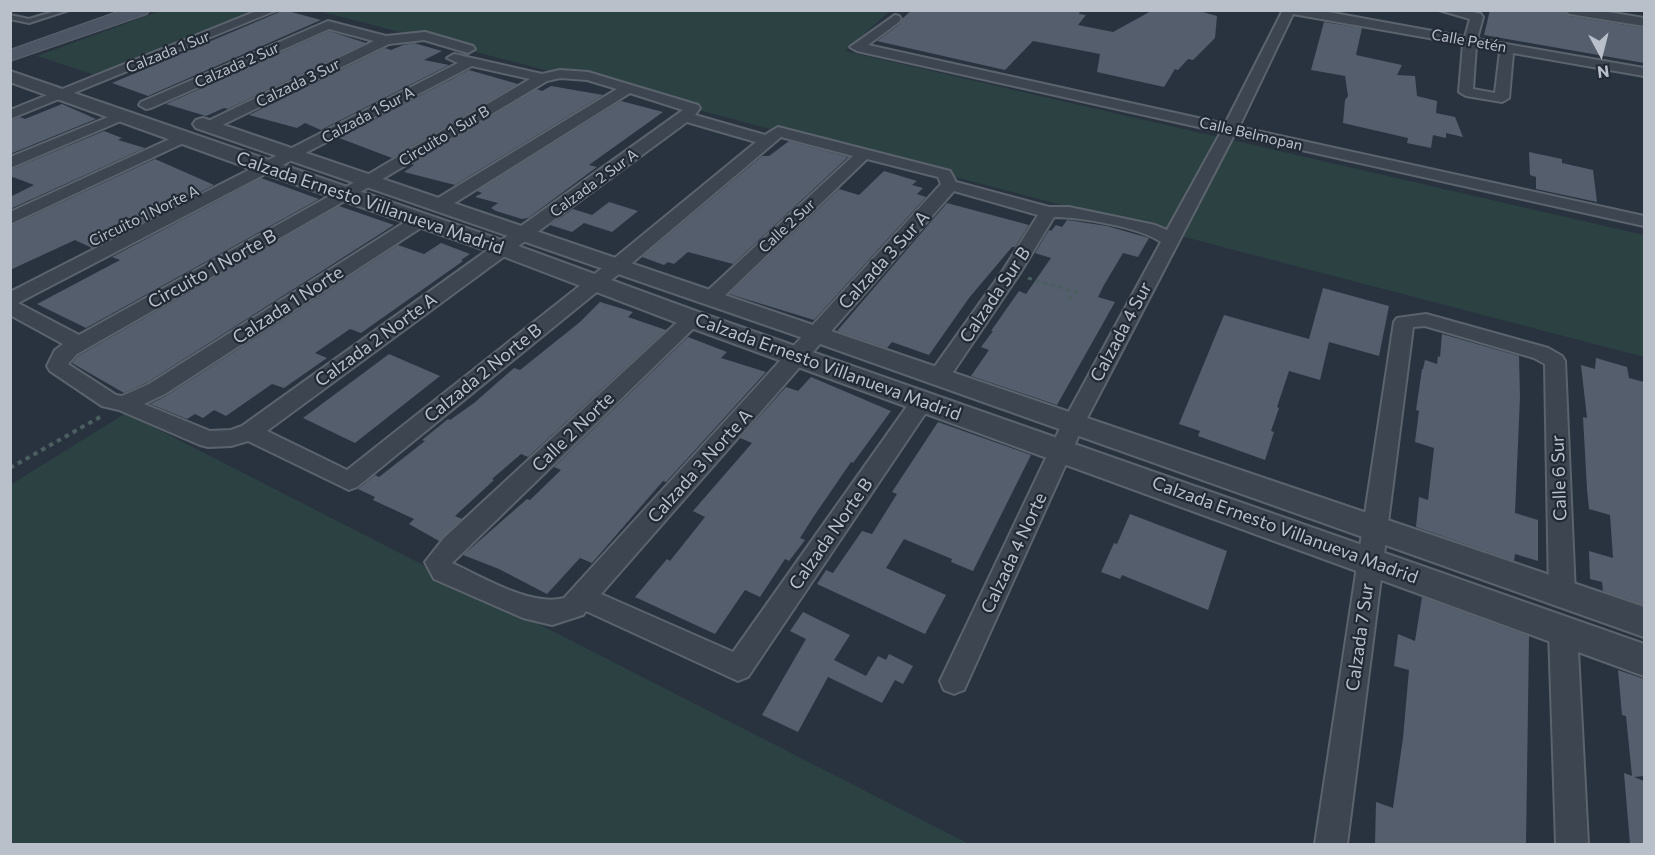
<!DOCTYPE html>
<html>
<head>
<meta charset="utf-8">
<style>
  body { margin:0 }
  #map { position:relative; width:1655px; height:855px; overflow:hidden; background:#293340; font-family:Commissioner,sans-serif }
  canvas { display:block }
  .frame { position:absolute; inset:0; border:12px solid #bac0ca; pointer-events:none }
  .north { position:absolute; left:1571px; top:24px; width:60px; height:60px; -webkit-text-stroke:4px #212a35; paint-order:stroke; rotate:173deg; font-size:16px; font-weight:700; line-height:24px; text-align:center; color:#bac0ca }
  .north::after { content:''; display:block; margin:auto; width:21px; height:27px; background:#bac0ca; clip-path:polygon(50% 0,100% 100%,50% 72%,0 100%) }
</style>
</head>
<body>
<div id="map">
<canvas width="1655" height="855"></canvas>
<div class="frame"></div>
<div class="north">N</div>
</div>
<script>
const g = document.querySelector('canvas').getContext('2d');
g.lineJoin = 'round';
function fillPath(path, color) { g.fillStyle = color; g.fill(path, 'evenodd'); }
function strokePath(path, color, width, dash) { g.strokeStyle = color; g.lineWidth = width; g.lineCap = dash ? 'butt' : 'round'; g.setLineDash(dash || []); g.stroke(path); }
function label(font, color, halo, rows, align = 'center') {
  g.font = font + ' Commissioner,sans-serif'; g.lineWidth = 4.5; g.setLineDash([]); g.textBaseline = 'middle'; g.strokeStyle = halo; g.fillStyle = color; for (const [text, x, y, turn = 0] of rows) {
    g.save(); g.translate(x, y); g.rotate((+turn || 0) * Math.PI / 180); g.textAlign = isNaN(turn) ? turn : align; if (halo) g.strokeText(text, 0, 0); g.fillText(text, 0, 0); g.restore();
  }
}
fillPath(new Path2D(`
  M160,11H269L101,77L37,56Z
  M319,11H890L845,51L1644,235V357Z
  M126,413L969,844H11L10,485Z`), '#2c4142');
fillPath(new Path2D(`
  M284,10L321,20L148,96L112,83Z
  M912,10H1081L1079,14L1086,15L1078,25L1113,32L1153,10H1195L1217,16L1215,38L1193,60L1188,59L1178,70L1175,69L1164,87L1097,72L1100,54L1033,41L1005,70L877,41L900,24L903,18Z
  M1490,10H1562L1570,16L1644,28V63L1484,35Z
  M1324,22L1362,28L1356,55L1402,65L1397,75L1415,76L1417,96L1437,101L1436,113L1455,117L1463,137L1446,133V138L1433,135L1431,148L1407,143L1408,138L1343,123L1345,100L1348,96L1345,76L1311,70Z
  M329,31L366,43L228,109L224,108L206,116L166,104Z
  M414,43L442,51L424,60L449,65L321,130L305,123L297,128L249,115L385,48L391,50L403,45Z
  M469,70L518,84L392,158L339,138Z
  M551,86L603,95L455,185L404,172L414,165L411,164L537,89L542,91Z
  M621,101L663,112L589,165L597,167L528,218L522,219L496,211L491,208L498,203L475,197L482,193L477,191Z
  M62,104L96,119L10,154V121L20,117L25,119Z
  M104,131L122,138L118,140L145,148L10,209V197L34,185L10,176V170Z
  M789,141L848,157L733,264L688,252L674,264L668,262L664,265L642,257L762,156H769Z
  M1529,152L1562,159V163L1593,170L1597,202L1536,189V177L1530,175Z
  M155,159L214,185L92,248L75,240L10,270V226Z
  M884,171L917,181L912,185L923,188L917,194L926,197L814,320L729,294L839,189L859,195Z
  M261,178L319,199L86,328L37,304L120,260L112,257Z
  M609,202L638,211L612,232L584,223L572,232L550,225L573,209L592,215Z
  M947,203L1029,225L1015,247H1012L969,298L929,355L892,342L887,348L837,331Z
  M339,206L394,225L148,382L124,393L72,363L78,356Z
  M1067,220L1107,226L1149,238L1138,257L1123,253L1104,285L1098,297L1115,302L1057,405L971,376L989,350L981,347L993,331H991L1019,291L1026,294L1051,258L1035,253L1049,230L1051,231L1056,225L1062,227Z
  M441,243L470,254L461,260L463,261L361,333L350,329L315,353L327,358L284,388L272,384L226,416L214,410L203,418L195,414L187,419L150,404L166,396L398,245L424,254Z
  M1323,288L1389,306L1379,356L1329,342L1320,380L1289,371L1277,407L1279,408L1271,431L1274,432L1265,460L1198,436L1200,431L1179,424L1224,315L1309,339Z
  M600,302L633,312L628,317L666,330L528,457L521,454L492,479L494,480L455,516L462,519L439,541L409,524L414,519L373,500L375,497L358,489L375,475L379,477L425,441L422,440L448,419L450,420L474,403L514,368L520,370L580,322Z
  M1442,334L1519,356L1520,397L1515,513L1538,520V561L1515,554L1514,561L1416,527L1419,497L1428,500L1434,448L1415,442L1419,411L1416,410L1422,369H1423L1425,360L1437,364L1438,356L1440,357Z
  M688,337L727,352L721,358L766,372L666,482L663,481L592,563L580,558L547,594L499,569L463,555L527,499L530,500L561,470L554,467Z
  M389,354L440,376L355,443L303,418Z
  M1596,358L1627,367L1629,378L1644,382V605L1603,591L1602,582L1590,579L1589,551L1613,558L1610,515L1589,509L1587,489L1583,417L1587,418L1581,365L1595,369Z
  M811,377L891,411L853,463L851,462L812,519L800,538L805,540L789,561L785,559L760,597L745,590L715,634L635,597L667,559L670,561L705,517L693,511L752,443L740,438L786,387L798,391Z
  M938,422L1031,455L973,571L951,562L952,559L904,539L886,568L946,595L925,634L817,584L826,570L833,573L862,531L872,534L897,494L892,492Z
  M1130,514L1227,551L1208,610L1122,575L1120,579L1101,572L1114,543L1117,544Z
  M1422,597L1529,636L1526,844H1375L1376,802L1393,808L1403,738L1409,670L1394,666L1398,634L1415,641Z
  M803,612L850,635L834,660L866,676L878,656L886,660L889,654L913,666L903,684L895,680L882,703L828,677L798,732L762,715L806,639L790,631Z
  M1618,670L1644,679V776L1634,777L1644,781V844H1630L1624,773L1632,776L1626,716L1622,715Z`), '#545e6d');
const service = new Path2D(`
  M59,10H69L29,23L10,19V15L29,19Z`);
const minor = new Path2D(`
  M259,10H277L10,119V110Z
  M1283,10H1317L1465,37L1470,19L1439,10H1464L1481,14L1483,17L1477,39L1644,68V76L1513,53L1509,98L1502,102L1466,96L1459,92L1463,44L1293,14L1239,127L1644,216V226L1234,135L1084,424L964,690L954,694L944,690L940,681L1062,424L1161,242C1139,227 1080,217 1054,217L1020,273L947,381L939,383L931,381L928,376L1002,272L1038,215L954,191L601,594L733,652L915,395L923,393L931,395L934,400L931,405L748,677L738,681L586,611L583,615L552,625L523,618L434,579L425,562L444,538L685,315L692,313L699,315L702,319L699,323L452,563C483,577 531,607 564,598L941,184L938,177L867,159L719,301H705L702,297L705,293L853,156L781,137L625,269L357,487L349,490L248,441L231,446L208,447L200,445L119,410L102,406L50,371L47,366L55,350L63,344L10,315V292L458,63L447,58L454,54L542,74L560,70L588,72L698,105L700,108L695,115L765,135L778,127L950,171L956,182L1049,207H1069L1155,225L1167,230L1221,132L857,51L850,47L895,15L899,16L901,19L899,22L868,45L1225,124ZM1476,46L1500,51L1495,93L1473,89ZM472,66L530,79L362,178L79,335L18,303ZM560,78L587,80L617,89L433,201L430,205L433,209H445L630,93L683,110L242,426L231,430L210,431L144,404L165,394L425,225L428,221L425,217H413L149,384L122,396L116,395L68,364L77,354L374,184L547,81ZM687,122L756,142L611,261L347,470L267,431Z
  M1564,10H1596L1644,18V26L1570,14Z
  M328,21L386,36L425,32L473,46L475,49L468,53L424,40L389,44L214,129H204L201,126L204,123L374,41L329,29L151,108L146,109L139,105L141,102Z
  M123,111L130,115L128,118L10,168V157Z
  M185,132L190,134L193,137L190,140L10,224V212Z
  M1426,314L1548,348L1562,356L1565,361L1575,594L1571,602L1562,605L1553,602L1549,594L1545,364L1534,358L1425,326L1413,327L1347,844H1315L1394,322L1397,318Z
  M1563,619L1573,623L1577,631L1588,844H1556L1549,631L1553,623Z`);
const tertiary = new Path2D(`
  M10,71L510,243L701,313L1644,644V676L683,325L494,253L260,172L10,82Z
  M203,118L1644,607V637L809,340L196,128L193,124L196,120Z`);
const secondary = new Path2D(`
  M123,10H149L147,14L10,61V50Z`);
strokePath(service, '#5b636d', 4);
strokePath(minor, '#5b636d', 4);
strokePath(tertiary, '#5b636d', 4);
strokePath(secondary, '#5b636d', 2);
strokePath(new Path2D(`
  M1028,278L1076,292L1069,298`), '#4b5e60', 3, [4, 4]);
strokePath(new Path2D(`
  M10,468L100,417`), '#4b5e60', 4, [4.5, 4.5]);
fillPath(service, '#3d4550');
fillPath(minor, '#3d4550');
fillPath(tertiary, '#3d4550');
fillPath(secondary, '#4b5563');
label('15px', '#bac0ca', '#212a35', [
  ["Calle Petén",1469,41,10],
  ["Calzada 1 Sur",168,52,-22],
  ["Calzada 2 Sur",237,65,-24],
  ["Calzada 3 Sur",298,83,-26],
  ["Calzada 1 Sur A",368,115,-28],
  ["Calle Belmopan",1251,134,13],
  ["Circuito 1 Sur B",444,136,-31],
  ["Calzada 2 Sur A",594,183,-36],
  ["Circuito 1 Norte A",144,216,-26],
  ["Calle 2 Sur",787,226,-43]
]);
label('18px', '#bac0ca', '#212a35', [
  ["Calzada Ernesto Villanueva Madrid",370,203,19],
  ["Calzada 3 Sur A",884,260,-48],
  ["Circuito 1 Norte B",212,269,-29],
  ["Calzada Sur B",995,295,-56],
  ["Calzada 1 Norte",288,305,-33],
  ["Calzada 4 Sur",1121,332,-62],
  ["Calzada 2 Norte A",376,340,-36],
  ["Calzada Ernesto Villanueva Madrid",828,367,20],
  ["Calzada 2 Norte B",483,373,-39],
  ["Calle 2 Norte",573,432,-44],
  ["Calzada 3 Norte A",700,466,-48],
  ["Calle 6 Sur",1559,478,-92],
  ["Calzada Ernesto Villanueva Madrid",1285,530,20],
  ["Calzada Norte B",831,534,-55],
  ["Calzada 4 Norte",1014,553,-65],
  ["Calzada 7 Sur",1360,637,-82]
]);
</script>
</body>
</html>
